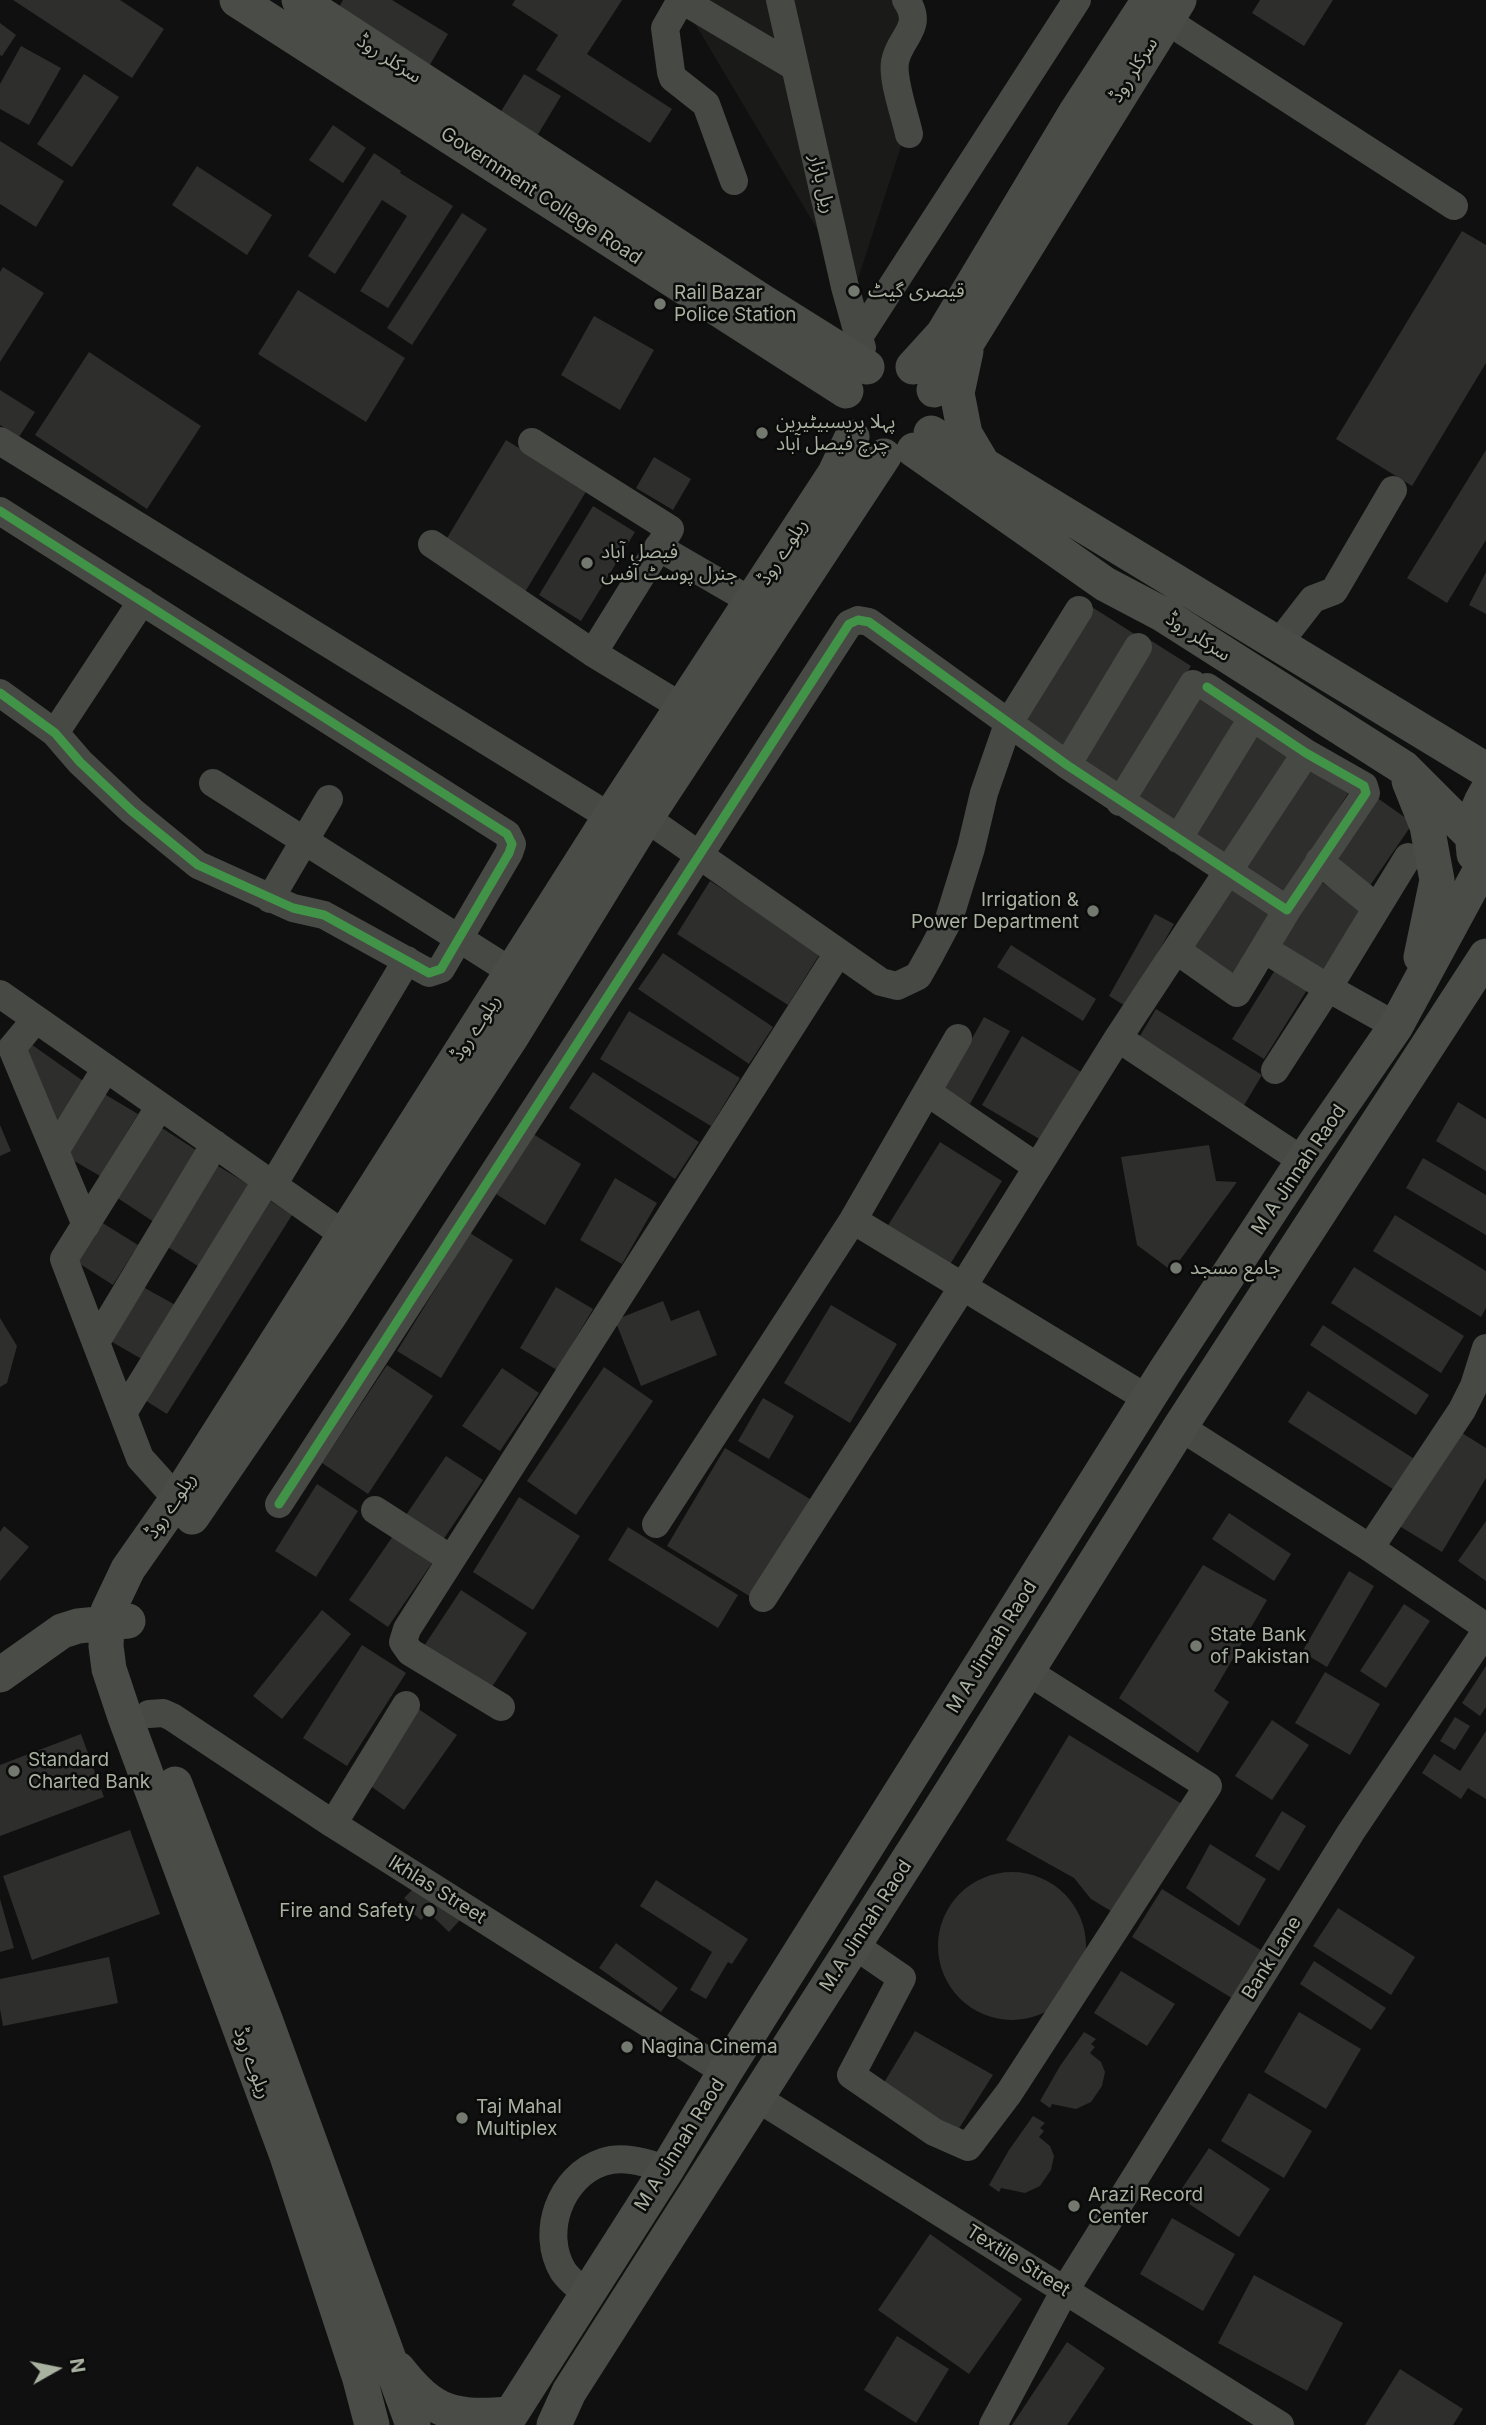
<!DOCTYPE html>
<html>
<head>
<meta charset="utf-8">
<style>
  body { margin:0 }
  #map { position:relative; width:1486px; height:2425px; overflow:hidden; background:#0f100f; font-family:Inter,sans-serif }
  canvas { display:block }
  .north { position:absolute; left:21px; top:2334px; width:70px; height:70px; -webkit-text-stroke:5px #0a0b0a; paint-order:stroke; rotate:81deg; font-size:19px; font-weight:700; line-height:28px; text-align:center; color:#a9b1a1 }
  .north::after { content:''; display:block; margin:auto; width:24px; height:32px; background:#a9b1a1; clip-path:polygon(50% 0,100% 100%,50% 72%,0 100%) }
</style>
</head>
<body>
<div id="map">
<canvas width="1486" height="2425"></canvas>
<div class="north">N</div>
</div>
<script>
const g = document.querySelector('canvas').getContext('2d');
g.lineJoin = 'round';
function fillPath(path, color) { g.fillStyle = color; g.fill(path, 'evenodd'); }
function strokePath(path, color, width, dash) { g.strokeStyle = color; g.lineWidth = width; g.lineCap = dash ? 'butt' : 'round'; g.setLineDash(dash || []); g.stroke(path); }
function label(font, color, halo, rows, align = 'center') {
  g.font = font + ' Inter,"Noto Sans Arabic",sans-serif'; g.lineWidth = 5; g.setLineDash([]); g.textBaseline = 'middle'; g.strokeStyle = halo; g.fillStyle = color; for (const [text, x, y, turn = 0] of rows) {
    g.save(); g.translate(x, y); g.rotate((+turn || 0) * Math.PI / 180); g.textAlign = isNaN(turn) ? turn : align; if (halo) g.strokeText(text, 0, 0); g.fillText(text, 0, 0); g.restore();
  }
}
fillPath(new Path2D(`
  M681,0H907L909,122L854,291Z`), '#1a1b19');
fillPath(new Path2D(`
  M13,0H120L164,29L132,78Z
  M343,0H392L448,34L425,73L333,18Z
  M515,0H622L587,54L672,109L650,143L536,70L558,35L512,5Z
  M1260,0H1333L1304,46L1252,13Z
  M0,23L16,35L2,56L0,55Z
  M21,46L61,68L29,125L0,109V84Z
  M84,74L119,97L72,167L37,144Z
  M524,74L561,96L537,136L500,113Z
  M333,125L366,148L343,183L309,160Z
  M0,141L64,181L36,227L0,204Z
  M374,153L401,171L400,173L453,206L388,308L360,291L407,216L382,200L335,274L308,256Z
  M197,166L272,215L247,255L172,205Z
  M462,213L487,229L412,345L387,328Z
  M1462,231L1486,245V363L1412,486L1336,439Z
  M3,267L44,293L0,362V272Z
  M298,290L405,358L366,422L258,354Z
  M594,316L654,350L620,410L561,375Z
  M89,352L201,426L147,509L35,435Z
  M0,390L35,412L19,437L0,425Z
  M506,440L587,490L525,592L444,543Z
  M1486,450V540L1447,603L1407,578Z
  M654,457L691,479L673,510L636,488Z
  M593,506L635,532L581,621L539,595Z
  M1486,572V614L1469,605Z
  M1092,607L1136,635L1066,750L1022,723Z
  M1150,640L1191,666L1114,789L1073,763Z
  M1203,682L1243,705L1174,826L1135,803Z
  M1259,720L1298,745L1227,859L1187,834Z
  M1311,759L1353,785L1286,896L1244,870Z
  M1376,797L1413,823L1369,887L1332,862Z
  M710,881L821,952L788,1005L677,934Z
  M1321,882L1362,908L1320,974L1279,948Z
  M1234,886L1276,915L1232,982L1189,954Z
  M1155,914L1174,924L1127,1007L1109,996Z
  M1011,945L1096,999L1083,1021L997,967Z
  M663,953L773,1027L749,1064L638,989Z
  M1275,970L1307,990L1264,1059L1232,1039Z
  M1156,1009L1262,1075L1243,1107L1137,1041Z
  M629,1011L740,1078L711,1126L600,1059Z
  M984,1017L1010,1031L970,1104L944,1089Z
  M1022,1036L1081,1072L1041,1140L982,1105Z
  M28,1042L86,1083L57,1136L21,1050Z
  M593,1072L699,1142L675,1179L569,1108Z
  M101,1092L138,1114L100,1176L64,1155Z
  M1458,1102L1486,1119V1171L1436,1141Z
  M0,1125L11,1151L0,1156Z
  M162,1128L199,1152L154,1222L116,1197Z
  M533,1134L581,1164L545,1225L496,1194Z
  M940,1142L1002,1181L949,1266L887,1227Z
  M1209,1145L1216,1181L1237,1182L1172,1271L1137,1245L1121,1157Z
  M1423,1158L1486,1195V1235L1406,1188Z
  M213,1163L251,1186L201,1268L163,1244Z
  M615,1178L657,1203L622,1264L580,1240Z
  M269,1200L292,1215L167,1414L143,1399Z
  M1395,1215L1486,1271V1308L1481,1317L1373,1251Z
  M101,1222L138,1245L113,1285L77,1262Z
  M470,1233L513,1260L441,1378L397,1351Z
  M1354,1267L1464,1336L1441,1373L1331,1303Z
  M143,1287L179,1307L147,1362L112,1342Z
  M556,1287L593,1309L557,1370L520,1348Z
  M663,1301L671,1321L699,1310L717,1355L641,1386L615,1320Z
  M831,1305L897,1344L850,1423L784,1383Z
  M0,1318L17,1346L7,1383L0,1387Z
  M1323,1325L1429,1395L1416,1415L1310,1345Z
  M387,1365L433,1396L368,1494L322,1463Z
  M604,1367L653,1401L576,1515L527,1481Z
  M502,1368L539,1393L500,1451L462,1426Z
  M1308,1391L1416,1460L1396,1491L1288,1422Z
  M763,1398L794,1416L769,1459L738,1441Z
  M1454,1428L1486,1448V1478L1442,1552L1396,1524Z
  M725,1448L810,1499L751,1597L667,1546Z
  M446,1456L483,1480L443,1540L406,1515Z
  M317,1484L358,1511L316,1577L275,1551Z
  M519,1497L580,1536L533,1610L473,1572Z
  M1229,1513L1291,1554L1274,1581L1212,1539Z
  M1486,1521V1581L1458,1561Z
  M4,1526L29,1547L0,1581V1532Z
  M628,1527L738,1595L718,1628L608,1560Z
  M393,1536L432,1563L388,1627L349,1600Z
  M1203,1565L1267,1600L1214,1691L1229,1702L1198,1753L1119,1698Z
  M1349,1571L1374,1586L1327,1667L1302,1652Z
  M461,1590L527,1633L490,1690L424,1646Z
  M1404,1604L1430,1621L1386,1688L1360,1671Z
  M322,1610L351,1634L282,1719L253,1696Z
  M362,1645L406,1673L347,1766L303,1738Z
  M1486,1666V1707L1480,1716L1462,1703Z
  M1325,1672L1380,1704L1350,1755L1295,1723Z
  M417,1708L457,1735L404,1810L365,1782Z
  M1455,1717L1470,1726L1455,1750L1440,1741Z
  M1272,1720L1309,1745L1272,1800L1235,1776Z
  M1486,1731V1799L1468,1788L1461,1799L1422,1773L1434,1754L1460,1771Z
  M81,1734L104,1797L0,1836V1765Z
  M1069,1735L1187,1807L1116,1914L1091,1899L1074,1878L1006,1840Z
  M1282,1811L1306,1826L1279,1871L1255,1856Z
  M130,1830L160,1914L32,1960L3,1876Z
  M1210,1844L1266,1879L1239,1926L1186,1888Z
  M938 1946a74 74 0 1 1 148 0a74 74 0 1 1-148 0Z
  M656,1880L748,1939L732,1964L728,1962L706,1999L690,1990L712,1952L640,1906Z
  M413,1889L460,1920L449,1932L428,1912L421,1920L409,1910L413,1906L404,1898Z
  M1162,1889L1264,1952L1235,2000L1132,1937Z
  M0,1899L14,1948L0,1952Z
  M1338,1908L1415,1957L1391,1995L1313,1946Z
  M616,1943L678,1988L661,2012L599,1968Z
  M109,1957L118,2003L3,2026L0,2009V1979Z
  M1314,1961L1386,2008L1371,2030L1300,1984Z
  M1121,1971L1175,2004L1147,2046L1094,2013Z
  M1299,2012L1361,2049L1326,2109L1264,2072Z
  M915,2031L993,2075L956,2133L882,2086Z
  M1084,2032L1096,2039L1091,2044L1095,2047L1090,2053L1101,2062L1105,2072L1102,2086L1091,2102L1076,2109L1052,2104L1050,2108L1040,2101L1060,2066Z
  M1249,2093L1312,2131L1284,2178L1221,2141Z
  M1033,2116L1045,2123L1040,2128L1044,2131L1039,2137L1050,2146L1054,2156L1051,2170L1040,2186L1025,2193L1001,2188L999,2192L989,2185L1009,2150Z
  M1209,2148L1270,2189L1239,2237L1177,2196Z
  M1172,2218L1235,2254L1203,2311L1140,2274Z
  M930,2234L1022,2299L969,2374L878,2310Z
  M1254,2275L1343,2323L1307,2391L1218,2343Z
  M897,2336L949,2369L916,2423L864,2390Z
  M1067,2342L1105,2368L1067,2425H1012Z
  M1400,2369L1463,2409L1453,2425H1365Z`), '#2e2f2d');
strokePath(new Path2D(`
  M681,0L665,28L671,72L673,78L706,104L734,181
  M682,0L795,67
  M780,0L845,287L862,348
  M906,0C925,28 899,37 895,62C892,80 905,115 909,134
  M1166,20L1454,206
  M859,337L1077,0
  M0,441L610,817
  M532,442L670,529L593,653
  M0,511L507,834L512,844L509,853L441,969L429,973L324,915L293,908L198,865L132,811L80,762L55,733L0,693
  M432,544L593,653L682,707
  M658,547L751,601
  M1278,644L1313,599L1334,591L1393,490
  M55,733L142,601
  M1067,765L1138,647
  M213,783L512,972
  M1120,802L1193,684
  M646,818L881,982L897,986L918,976L931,953L949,919L971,848L984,793L1008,724L1079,610
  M1178,839L1246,728
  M1319,861L1377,908
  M270,899L329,799
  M1264,949L1328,988L1275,1070
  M1176,950L1237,993L1287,910
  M0,994L343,1234
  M36,1019L12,1048L86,1225
  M1396,1026L1328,988L1408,857
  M1118,1038L1303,1161
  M927,1092L1037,1167
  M160,1106L64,1259L140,1458L177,1499
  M55,1151L106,1068
  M273,1185L407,960
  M853,1220L1148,1399
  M96,1342L215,1144
  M123,1413L267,1180
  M1180,1427L1370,1548L1486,1627
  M279,1504L849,624L858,620L869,622L1067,765L1287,910L1366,793L1364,786L1306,753L1207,687
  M375,1510L451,1559
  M656,1524L853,1220L958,1038
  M1370,1548L1462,1410L1474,1386L1486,1348
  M763,1598L962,1288L1118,1038L1306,753
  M501,1707L410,1652L403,1642L407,1629L838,953
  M149,1714L163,1713L172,1717L333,1824L725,2072
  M333,1824L406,1705
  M854,1945L902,1978L851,2075L934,2132L968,2147L1009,2093L1208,1786L1027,1671
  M757,2098L1280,2425
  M586,2294C579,2287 568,2279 563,2271C540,2233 560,2176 603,2162C624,2155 646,2163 667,2169
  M993,2425L1065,2290L1351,1832L1486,1631`), '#474945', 28);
strokePath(new Path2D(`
  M237,0L846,391
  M299,0L763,302L867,367
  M966,351L957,393L965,434L984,466
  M913,367L943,334L1076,112L1149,0
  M934,390L968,341L1179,0
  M931,433L1486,770
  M914,450L1105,584L1162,614L1404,768L1472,836
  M1409,781L1427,826L1437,880L1421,957
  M1474,854C1471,831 1474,813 1486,793
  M192,1517L330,1315L510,1039L646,818L884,456
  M0,1675L62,1631L78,1626L128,1621
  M175,1784L265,2019L413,2425
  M398,2369C434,2415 454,2418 510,2414
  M372,2425L360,2379L287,2156L125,1717L109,1669L106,1646L108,1611L128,1569L177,1499L610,817L835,473L852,437
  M504,2425L667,2169L725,2072L1164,1373L1303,1161L1396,1026L1481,869
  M554,2425L569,2392L952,1791L1180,1427L1486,956`), '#494c47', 35);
strokePath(new Path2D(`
  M0,511L507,834L512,844L509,853L441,969L429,973L324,915L293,908L198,865L132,811L80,762L55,733L0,693
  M279,1504L849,624L858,620L869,622L1067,765L1287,910L1366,793L1364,786L1306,753L1207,687`), '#419447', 9);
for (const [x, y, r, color] of [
  [854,291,7,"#73796e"],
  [660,304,7,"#73796e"],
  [762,433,7,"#73796e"],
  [587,563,7,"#73796e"],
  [1093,911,7,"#73796e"],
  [1176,1268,7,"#73796e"],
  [1196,1646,7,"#73796e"],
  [14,1771,7,"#73796e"],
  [429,1911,7,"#73796e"],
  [627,2047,7,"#73796e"],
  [462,2118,7,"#73796e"],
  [1074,2206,7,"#73796e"]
]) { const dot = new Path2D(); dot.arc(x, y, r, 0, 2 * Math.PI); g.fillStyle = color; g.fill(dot); strokePath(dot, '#0a0b0a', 2.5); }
label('19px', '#a9b1a1', '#0a0b0a', [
  ["سرکلر روڈ",389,59,33],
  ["سرکلر روڈ",1134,70,-58],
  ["ریل بازار",822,184,77],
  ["Government College Road",541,196,33],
  ["ریلوے روڈ",783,552,-57],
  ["سرکلر روڈ",1198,637,33],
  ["ریلوے روڈ",476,1028,-57],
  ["M A Jinnah Raod",1299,1170,-56],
  ["ریلوے روڈ",171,1506,-56],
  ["M A Jinnah Raod",992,1647,-58],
  ["Ikhlas Street",437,1890,32],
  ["M.A Jinnah Raod",866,1926,-57],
  ["Bank Lane",1272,1958,-58],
  ["ریلوے روڈ",252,2063,70],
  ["M A Jinnah Raod",680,2145,-58],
  ["Textile Street",1018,2261,32]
]);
label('19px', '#a9b1a1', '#0a0b0a', [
  ["قیصری گیٹ",868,291],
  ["Rail Bazar",674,293],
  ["Police Station",674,315],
  ["پہلا پریسبیٹیرین",776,422],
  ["چرچ فیصل آباد",776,444],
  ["فیصل آباد",601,552],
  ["جنرل پوسٹ آفس",601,574],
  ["Irrigation &",1079,900,"right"],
  ["Power Department",1079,922,"right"],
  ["جامع مسجد",1190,1268],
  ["State Bank",1210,1635],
  ["of Pakistan",1210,1657],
  ["Standard",28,1760],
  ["Charted Bank",28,1782],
  ["Fire and Safety",415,1911,"right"],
  ["Nagina Cinema",641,2047],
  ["Taj Mahal",476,2107],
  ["Multiplex",476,2129],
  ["Arazi Record",1088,2195],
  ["Center",1088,2217]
], 'left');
</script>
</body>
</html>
